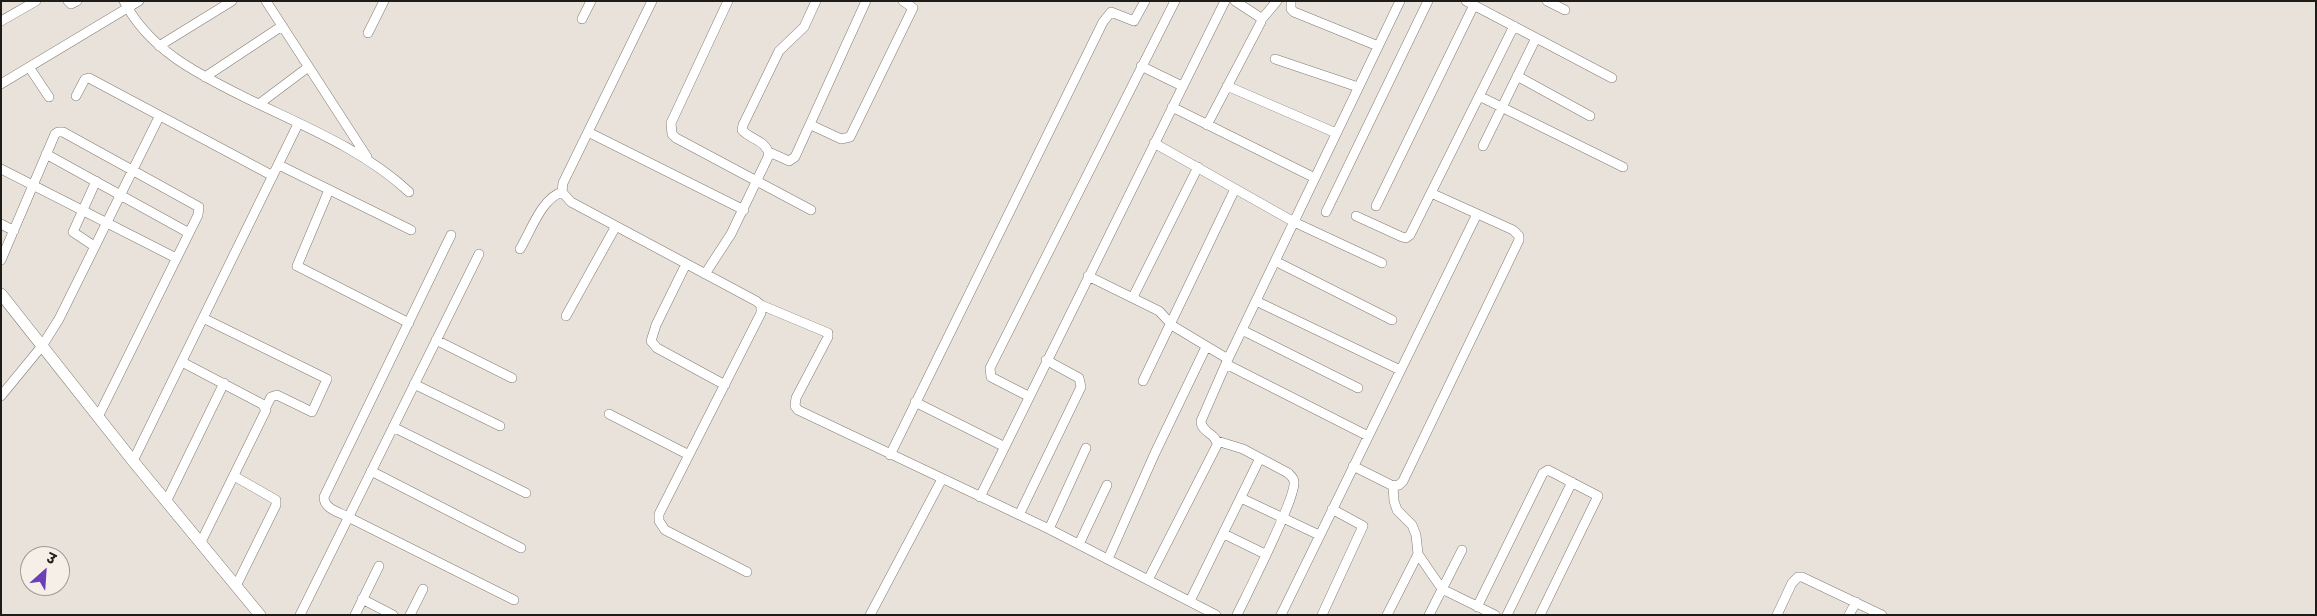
<!DOCTYPE html>
<html>
<head>
<meta charset="utf-8">
<style>
  body { margin:0 }
  #map { position:relative; width:2317px; height:616px; overflow:hidden; background:#e9e2da; font-family:Poppins,"Noto Sans Devanagari",sans-serif }
  canvas { display:block }
  .frame { position:absolute; inset:0; border:2px solid #1e1c19; pointer-events:none }
  .north { position:absolute; left:20px; top:546px; width:50px; height:50px; box-sizing:border-box; background:#f6efe7; border:1px solid #a09b95; border-radius:50%; rotate:26deg; font-size:14px; font-weight:700; line-height:20px; text-align:center; color:#1e1c19 }
  .north::after { content:''; display:block; margin:auto; width:18px; height:22px; background:#6a3fb7; clip-path:polygon(50% 0,100% 100%,50% 72%,0 100%) }
</style>
</head>
<body>
<div id="map">
<canvas width="2317" height="616"></canvas>
<div class="frame"></div>
<div class="north">उ</div>
</div>
<script>
const g = document.querySelector('canvas').getContext('2d');
g.lineJoin = 'round';
function strokePath(path, color, width, dash) { g.strokeStyle = color; g.lineWidth = width; g.lineCap = dash ? 'butt' : 'round'; g.setLineDash(dash || []); g.stroke(path); }
const minor = new Path2D(`
  M68,1L71,4L77,1
  M124,1C149,50 198,74 244,97C301,125 363,149 409,192
  M266,1L367,157
  M652,1L563,183L562,192L571,202L756,301L761,305V313L659,514V521L665,530L747,572
  M728,1L671,123L672,134L676,138L811,210
  M1291,1V9L1294,12L1378,46
  M1466,1L1612,78
  M1547,1L1565,10
  M582,19L591,1
  M1261,20L1277,1
  M1,21L36,1
  M368,33L384,1
  M159,46L232,1
  M1275,59L1358,87
  M1141,66L1182,86
  M29,67L49,97
  M1517,76L1590,116
  M205,77L282,26
  M1,84L139,1
  M1227,86L1336,133
  M76,96L85,79L89,78L273,176
  M1479,96L1623,167
  M259,104L307,68
  M1172,107L1315,178
  M811,125L841,139L850,137L911,12L913,8L903,1
  M1207,125L1261,22V18L1235,1
  M588,132L744,210
  M1154,143L1294,222L1382,263
  M1483,146L1536,38
  M769,152L789,161L795,157L866,1
  M46,154L189,233
  M279,165L411,230
  M1,169L176,258
  M329,190L297,266L409,323
  M1376,206L1474,5
  M1326,212L1428,1
  M1356,216L1402,237L1406,238L1410,235L1514,26
  M1,224L14,231
  M451,235L324,497C324,509 339,512 348,517L514,600
  M94,246L73,232L96,181
  M520,249C531,231 541,199 562,192
  M1,260L55,134L58,132H63L199,207L198,215L98,417
  M1275,261L1392,320
  M686,264L656,325L651,341L657,348L725,385
  M705,274L731,234L769,155C766,140 751,140 742,130L743,125L779,51L804,27L816,1
  M1088,276L1159,311L1173,326L1228,359
  M1133,297L1198,167
  M1256,301L1400,370
  M761,305L828,333V337L796,398L795,406L798,410L1049,529L1148,580L1217,445C1217,433 1201,433 1201,421L1228,359L1400,1
  M566,316L616,226
  M203,318L327,379L312,412L277,395L271,397L266,407
  M1242,330L1358,388
  M436,340L512,378
  M182,362L262,404L266,410L201,542
  M1226,364L1368,436
  M1143,381L1235,189
  M414,384L500,426
  M1,396L42,346L59,319L159,117
  M1028,396L991,377L990,368L1175,1
  M915,402L1003,446
  M609,414L689,455
  M393,427L526,493
  M1217,441L1243,449L1288,473C1291,476 1294,478 1294,482C1296,498 1247,594 1237,615
  M890,455L1103,22L1111,12L1134,21L1145,1
  M133,461L298,124
  M1353,466L1393,486L1399,485L1403,481L1519,240V236L1513,230L1431,193
  M371,471L521,548
  M234,476L276,500V505L236,586
  M1393,486L1394,501L1397,510L1412,525L1416,535L1418,554L1442,589L1495,615
  M980,497L1225,1
  M1241,498L1319,535
  M166,502L224,383
  M1019,515L1081,387L1079,378L1046,360
  M1049,529L1086,448
  M1224,534L1265,554
  M1079,544L1107,485
  M1108,559L1155,453L1206,347
  M1148,580L1216,615
  M362,599L393,615
  M1190,601L1260,458
  M1477,607L1543,473L1548,470L1598,496L1540,615
  M300,615L479,254
  M355,615L379,566
  M410,615L423,589
  M870,615L942,479
  M1281,615L1477,214
  M1322,615L1363,526L1332,509
  M1387,615L1418,554
  M1429,615L1462,550
  M1507,615L1572,482
  M1777,615L1792,583L1798,577H1802L1882,615
  M1849,615L1856,602`);
const tertiary = new Path2D(`
  M1,294L133,461L260,615`);
strokePath(minor, '#7f7972', 10);
strokePath(tertiary, '#7f7972', 12);
strokePath(minor, '#fff', 9);
strokePath(tertiary, '#fff', 11);
</script>
</body>
</html>
